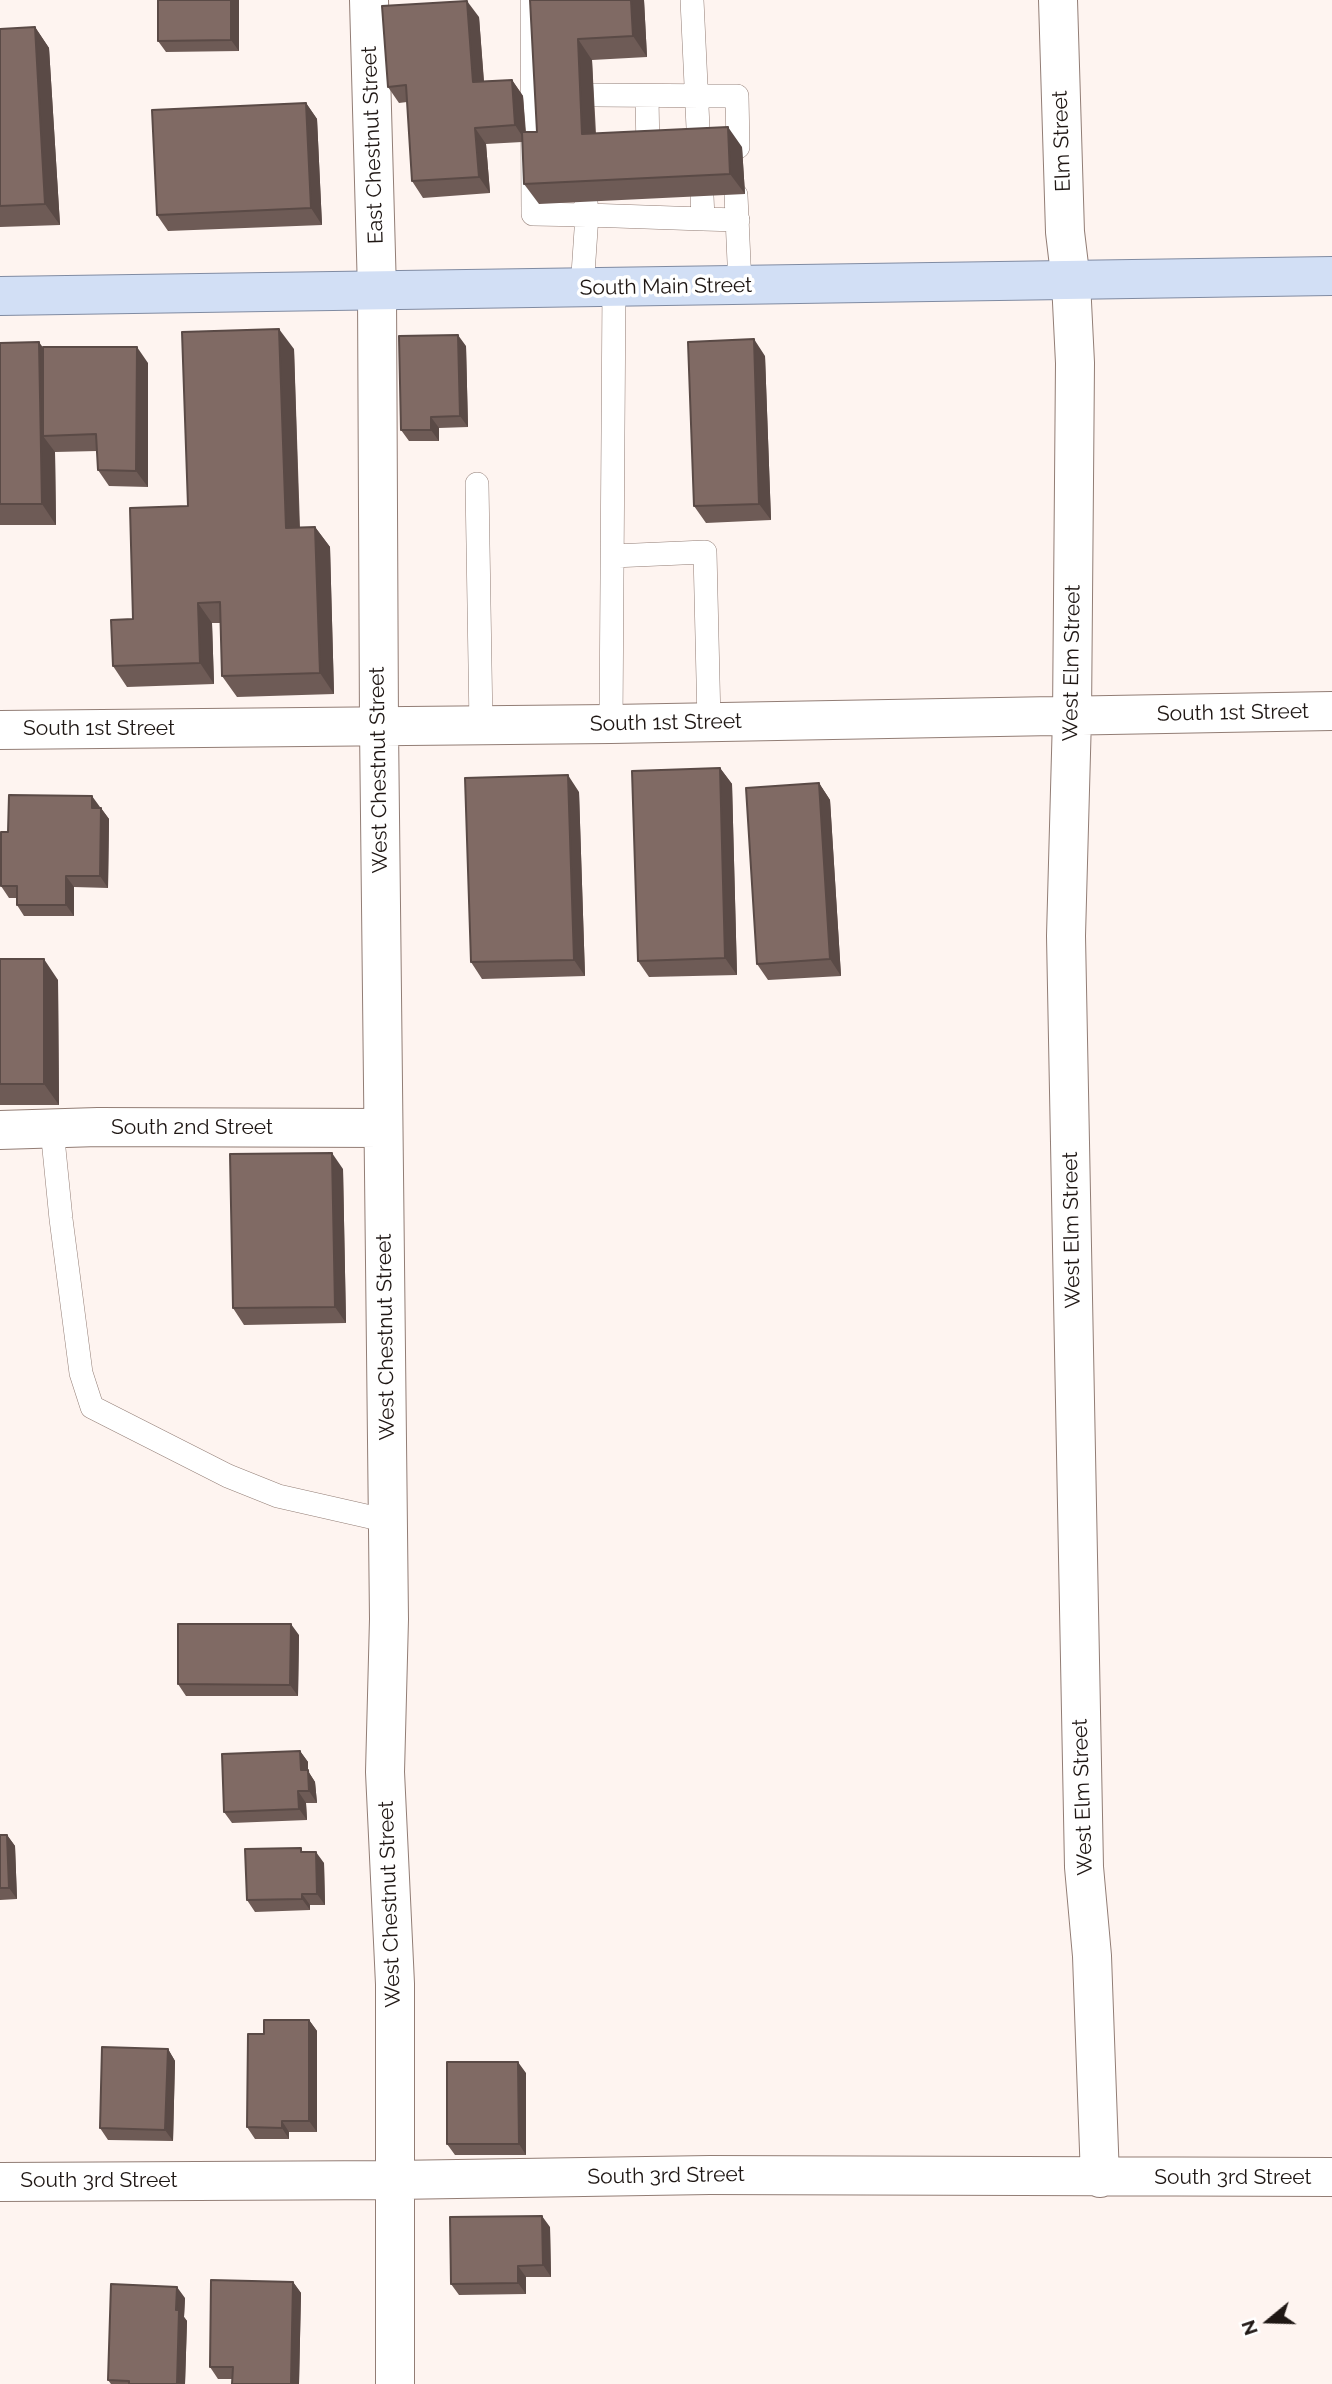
<!DOCTYPE html>
<html>
<head>
<meta charset="utf-8">
<style>
  body { margin:0 }
  #map { position:relative; width:1332px; height:2384px; overflow:hidden; background:#fef4f0; font-family:Raleway,sans-serif }
  canvas { display:block }
  .north { position:absolute; left:1234px; top:2286px; width:70px; height:70px; -webkit-text-stroke:5px #fff; paint-order:stroke; rotate:251deg; font-size:19px; font-weight:700; line-height:28px; text-align:center; color:#1f1714 }
  .north::after { content:''; display:block; margin:auto; width:24px; height:32px; background:#1f1714; clip-path:polygon(50% 0,100% 100%,50% 72%,0 100%) }
</style>
</head>
<body>
<div id="map">
<canvas width="1332" height="2384"></canvas>
<div class="north">N</div>
</div>
<script>
const g = document.querySelector('canvas').getContext('2d');
g.lineJoin = 'round';
function strokePath(path, color, width, dash) { g.strokeStyle = color; g.lineWidth = width; g.lineCap = dash ? 'butt' : 'round'; g.setLineDash(dash || []); g.stroke(path); }
function fillPath(path, color) { g.fillStyle = color; g.fill(path, 'evenodd'); }
function label(font, color, halo, rows, align = 'center') {
  g.font = font + ' Raleway,sans-serif'; g.lineWidth = 7; g.setLineDash([]); g.textBaseline = 'middle'; g.strokeStyle = halo; g.fillStyle = color; for (const [text, x, y, turn = 0] of rows) {
    g.save(); g.translate(x, y); g.rotate((+turn || 0) * Math.PI / 180); g.textAlign = isNaN(turn) ? turn : align; if (halo) g.strokeText(text, 0, 0); g.fillText(text, 0, 0); g.restore();
  }
}
const service = new Path2D(`
  M532,0L533,214L587,215L586,202
  M692,0L699,149
  M594,95L737,96L738,147
  M647,97L648,152
  M736,195L740,285
  M702,196L703,219L738,220
  M582,289L587,215L703,219
  M477,484L481,725
  M613,556L705,552L709,722
  M611,724L614,286
  M52,1129L61,1219L81,1373L92,1407L228,1476L278,1496L388,1521`);
const minor = new Path2D(`
  M369,0L377,291L379,727L389,1619L385,1772L395,1984V2384
  M1058,0L1065,232L1071,282L1075,363L1072,717L1066,936L1084,1867L1092,1956L1100,2178
  M0,730L611,724L1332,711
  M0,1130L98,1127L383,1128
  M0,2182L394,2180L710,2175L1332,2177`);
const primary = new Path2D(`
  M0,296L1332,276`);
strokePath(service, '#927d75', 24);
strokePath(minor, '#927d75', 40);
strokePath(primary, '#808ba2', 40);
strokePath(service, '#fff', 23);
strokePath(minor, '#fff', 38);
strokePath(primary, '#d2dff5', 38);
fillPath(new Path2D(`
  M239,0V51L166,52L158,41Z
  M530,0H644L647,57L592,60L596,133L742,147L745,194L539,204L524,184L522,142L486,144L490,193L423,198L412,181L407,102L399,103L388,87L479,17L484,81L512,80L523,96L526,132H537Z
  M35,27L49,48L60,225L0,227V29Z
  M306,103L317,119L322,225L168,231L157,215Z
  M0,343L43,347L148,363V487L109,486L98,470L97,451L55,452L56,525H0Z
  M466,346L468,427L439,428V441H409L401,430Z
  M294,349L300,527H315L330,547L334,694L237,697L222,676L221,623H212L214,684L127,687L113,666L133,619L188,506Z
  M765,356L771,520L706,523L694,506Z
  M720,768L732,784L737,975L649,977L638,961Z
  M819,783L830,800L841,976L768,980L757,964Z
  M579,792L585,976L482,979L471,962Z
  M100,807L109,819L108,888L74,887V916H24L17,905V898H9L1,886L8,832Z
  M0,959L58,980L59,1105H0Z
  M343,1169L346,1323L244,1325L233,1308Z
  M299,1635L298,1696H186L178,1684Z
  M300,1751L308,1762V1771L315,1782L317,1803H306L307,1820L232,1823L224,1812Z
  M0,1835H7L15,1846L17,1899L0,1900Z
  M304,1852L324,1863L325,1905H310V1910L255,1912L247,1900Z
  M309,2020L317,2031V2132H289V2139H255L247,2127L264,2034Z
  M168,2049L175,2061L173,2141L108,2140L100,2128Z
  M526,2073V2155H455L447,2144Z
  M550,2227L551,2277H526V2294L459,2295L451,2284Z
  M293,2282L301,2293L299,2384H232V2379H218L210,2367Z
  M185,2298L184,2317L187,2321L185,2384H111L108,2380Z`), '#6e5b56');
fillPath(new Path2D(`
  M231,0H239V51L231,40Z
  M631,0H644L647,57L633,36Z
  M467,1L479,17L485,98L473,82Z
  M35,27L49,48L60,225L45,204Z
  M578,39L592,60L596,154L582,134Z
  M512,80L523,96L526,142L515,125Z
  M306,103L317,119L322,225L311,208Z
  M728,127L742,147L745,194L730,174Z
  M475,128L486,144L490,193L479,177Z
  M279,329L294,349L300,548L286,528Z
  M458,335L466,346L468,427L460,416Z
  M754,339L765,356L771,520L759,504Z
  M39,342L54,363L43,436L55,452L56,525L42,504Z
  M137,347L148,363V487L136,471Z
  M431,417L439,428V441L431,430Z
  M315,527L330,547L334,694L320,673Z
  M198,603L212,623L214,684L200,663Z
  M720,768L732,784L737,975L725,958Z
  M568,775L579,792L585,976L574,960Z
  M819,783L830,800L841,976L830,959Z
  M92,796L100,807V819L92,808Z
  M101,808L109,819L108,888L100,876Z
  M66,876L74,887V916L66,905Z
  M44,959L58,980L59,1105L44,1084Z
  M332,1153L343,1169L346,1323L335,1307Z
  M291,1624L299,1635L298,1696L290,1685Z
  M300,1751L308,1762V1771L315,1782L317,1803L309,1791L301,1770Z
  M298,1791L306,1803L307,1820L299,1809Z
  M7,1835L15,1846L17,1899L9,1888Z
  M316,1852L324,1863L325,1905L317,1894Z
  M302,1894L310,1905V1910L302,1899Z
  M309,2020L317,2031V2132L309,2121Z
  M168,2049L175,2061L173,2141L165,2130Z
  M518,2062L526,2073V2155L519,2144Z
  M282,2121L289,2132V2139L282,2128Z
  M542,2216L550,2227L551,2277L543,2265Z
  M518,2266L526,2277V2294L518,2283Z
  M293,2282L301,2293L299,2384H291Z
  M177,2287L185,2298L184,2317L187,2321L185,2384H177L176,2310Z`), '#5a4a46');
const building = new Path2D(`
  M158,0H231V40L158,41Z
  M530,0H631L633,36L578,39L582,134L728,127L730,174L524,184L522,132H537Z
  M467,1L473,82L512,80L515,125L475,128L479,177L412,181L406,85L388,87L382,6Z
  M35,27L45,204L0,206V29Z
  M306,103L311,208L157,215L152,110Z
  M279,329L286,528L315,527L320,673L222,676L220,602L198,603L200,663L113,666L111,620L133,619L130,508L188,506L182,332Z
  M458,335L460,416L431,417V430H401L399,336Z
  M754,339L759,504L694,506L688,342Z
  M39,342L42,504H0V343Z
  M43,347H137L136,471L98,470L96,434L43,436Z
  M720,768L725,958L638,961L632,771Z
  M568,775L574,960L471,962L465,778Z
  M819,783L830,959L757,964L746,788Z
  M9,795L92,796V808H101L100,876H66V905H17V886H1V832H8Z
  M0,959H44V1084H0Z
  M332,1153L335,1307L233,1308L230,1154Z
  M178,1624H291L290,1685L178,1684Z
  M300,1751L301,1770H308L309,1791H298L299,1809L224,1812L222,1754Z
  M0,1835H7L9,1888H0Z
  M301,1848V1852H316L317,1894H302V1899L247,1900L245,1849Z
  M264,2020H309V2121H282V2128L247,2127L248,2034H264Z
  M102,2047L168,2049L165,2130L100,2128Z
  M447,2062H518L519,2144H447Z
  M542,2216L543,2265L518,2266V2283L451,2284L450,2217Z
  M211,2280L293,2282L291,2384H232L233,2367H210Z
  M111,2284L177,2287L176,2310H179L177,2384H129V2381L108,2380Z`);
fillPath(building, '#806a64');
strokePath(building, '#5a4a46', 2);
label('21px', '#1f1714', '#fff', [
  ["Elm Street",1062,141,-92],
  ["East Chestnut Street",373,145,-92],
  ["South Main Street",666,287,-1],
  ["West Elm Street",1072,663,-89],
  ["South 1st Street",1233,713,-1],
  ["South 1st Street",666,723,-1],
  ["South 1st Street",99,729],
  ["West Chestnut Street",379,770,-91],
  ["South 2nd Street",192,1128],
  ["West Elm Street",1072,1230,-91],
  ["West Chestnut Street",386,1337,-91],
  ["West Elm Street",1083,1797,-92],
  ["West Chestnut Street",390,1904,-92],
  ["South 3rd Street",666,2176,-1],
  ["South 3rd Street",1233,2178],
  ["South 3rd Street",99,2181]
]);
</script>
</body>
</html>
